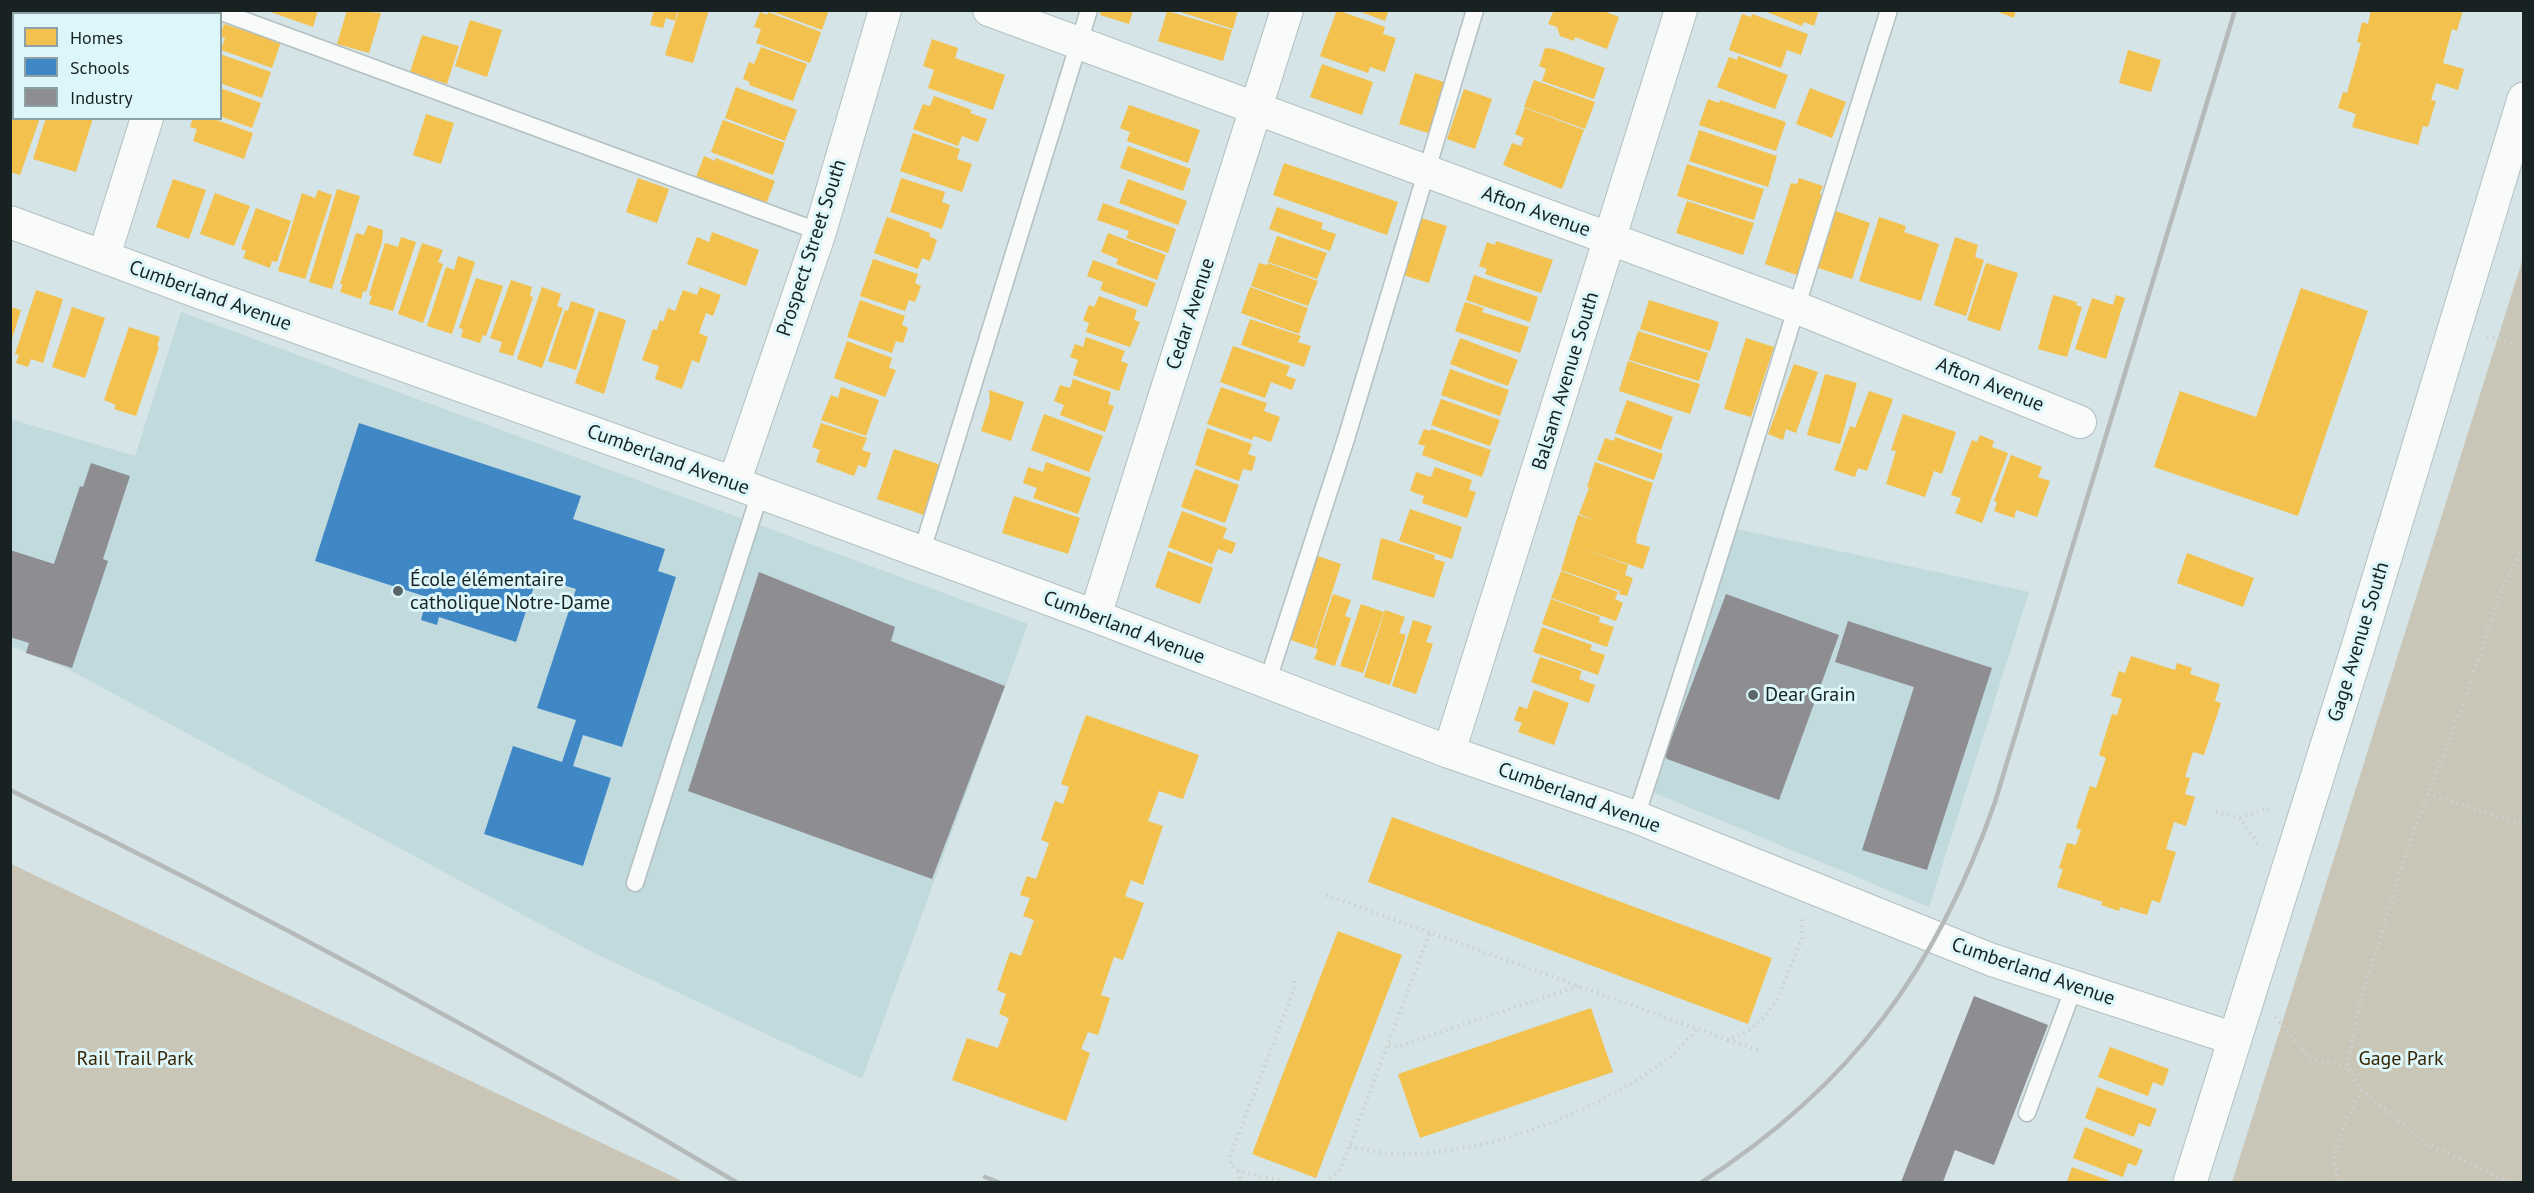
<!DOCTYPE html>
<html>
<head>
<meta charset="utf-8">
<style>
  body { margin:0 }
  #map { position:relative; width:2534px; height:1193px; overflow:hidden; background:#d5e4e6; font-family:"PT Sans",sans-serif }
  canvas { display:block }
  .frame { position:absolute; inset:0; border:12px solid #182223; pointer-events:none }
  .legend { position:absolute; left:12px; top:12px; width:210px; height:108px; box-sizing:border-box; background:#dcf6fa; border:2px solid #8ea1a4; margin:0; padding:8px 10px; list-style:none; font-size:18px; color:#182223 }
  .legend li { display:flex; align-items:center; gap:12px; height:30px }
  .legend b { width:30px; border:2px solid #8ea1a4 }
</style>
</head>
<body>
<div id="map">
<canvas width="2534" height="1193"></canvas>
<div class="frame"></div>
<ul class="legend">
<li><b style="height:16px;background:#f2c14e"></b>Homes</li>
<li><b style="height:16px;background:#3f88c5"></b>Schools</li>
<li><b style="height:16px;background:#8d8d92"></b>Industry</li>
</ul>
</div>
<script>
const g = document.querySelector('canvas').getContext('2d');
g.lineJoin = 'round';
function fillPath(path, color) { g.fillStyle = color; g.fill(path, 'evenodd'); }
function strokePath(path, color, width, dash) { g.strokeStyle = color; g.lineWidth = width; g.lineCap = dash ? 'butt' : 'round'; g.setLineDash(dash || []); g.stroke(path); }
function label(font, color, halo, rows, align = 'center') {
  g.font = font + ' "PT Sans",sans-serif'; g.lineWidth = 6; g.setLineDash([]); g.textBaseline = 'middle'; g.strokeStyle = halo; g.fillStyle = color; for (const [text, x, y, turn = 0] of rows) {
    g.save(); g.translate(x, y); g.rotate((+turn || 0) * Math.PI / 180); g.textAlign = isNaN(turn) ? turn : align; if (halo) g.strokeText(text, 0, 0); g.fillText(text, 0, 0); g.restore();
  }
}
fillPath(new Path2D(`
  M181,312L1028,624L862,1079L592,952L68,669L11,646L10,419L135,456Z
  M1732,528L2029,592L1929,907L1645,789Z`), '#c1dadd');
fillPath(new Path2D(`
  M2523,258V1182H2232Z
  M11,864L674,1177L683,1182H11Z`), '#cac6b7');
fillPath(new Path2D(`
  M46,10H88L96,13L45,14Z
  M118,10L117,14L93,11V10Z
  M265,10H318L313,27Z
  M347,10L381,13L369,53L337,44Z
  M654,10H678L675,21L666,18L663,28L650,25Z
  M679,10H709L693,63L665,55Z
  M768,10H829L822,30Z
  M1101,10H1133L1129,24L1100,15Z
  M1174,10H1238L1233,29Z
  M1337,10L1385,27L1383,34L1396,38L1385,72L1370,67L1368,73L1320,56Z
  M1356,10H1389L1385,21Z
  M1554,10H1601L1619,17L1607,49L1575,37L1574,41L1560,36L1557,27L1548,24Z
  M1762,10H1819L1814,26L1804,22L1802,26Z
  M1993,10H2016L2014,18Z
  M2371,10H2463L2457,31L2452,29L2443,63L2464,69L2458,90L2436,83L2431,100L2436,101L2428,127L2423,126L2418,145L2352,127L2356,114L2338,108L2343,92L2347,93L2361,43L2357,42L2362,22L2368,24Z
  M1167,11L1232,30L1223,61L1158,41Z
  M760,12L767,15L768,12L821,32L810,63L756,43L761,29L754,27Z
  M1742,14L1751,17L1752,14L1808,34L1801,55L1787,50L1781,68L1729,50Z
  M470,20L502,30L487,77L455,66Z
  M224,24L281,42L272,68L221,50L225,38L220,36Z
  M422,35L459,46L447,84L410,72Z
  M932,39L958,48L955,58L1005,75L993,110L928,88L934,70L923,66Z
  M761,47L807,64L793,101L749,85L750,82L743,79L749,62L754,64Z
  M1545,48L1554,49L1605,68L1594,99L1542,81L1546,69L1539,66Z
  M2128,50L2161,60L2151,92L2119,83Z
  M220,54L271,72L262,98L220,83Z
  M1738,56L1788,75L1775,109L1717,87L1729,57L1737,60Z
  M1322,64L1373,82L1362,115L1310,97Z
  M1415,73L1447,83L1431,134L1399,124Z
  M1534,80L1595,102L1585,129L1524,107Z
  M736,87L797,110L785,141L725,118Z
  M220,88L261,103L252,128L220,116Z
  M1810,88L1846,102L1832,138L1796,124Z
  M1464,89L1492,99L1475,149L1447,139Z
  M934,96L972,110L970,113L987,119L978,142L962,136L958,146L913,129L923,104L930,106Z
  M1708,99L1719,103L1720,100L1786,122L1776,151L1699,125Z
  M1129,105L1200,130L1188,163L1127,141L1130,132L1120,128Z
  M1525,108L1584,130L1562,189L1503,165L1512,143L1521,146L1524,138L1515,134Z
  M426,114L454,123L441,164L413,155Z
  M12,118H40L20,175L10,172Z
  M46,118H93L76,172L33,159Z
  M193,118H211L253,133L244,159L193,141L197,129L190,127Z
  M723,120L785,143L773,175L711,152Z
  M1699,130L1777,156L1768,187L1689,161Z
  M913,133L960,149L957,159L972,164L962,192L900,171Z
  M1128,146L1191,169L1183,191L1120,168Z
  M704,156L715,161L716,158L775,181L765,207L695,180Z
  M1284,163L1398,202L1387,235L1273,195Z
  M1687,164L1764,189L1754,220L1677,196Z
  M638,178L669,189L657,223L626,212Z
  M901,178L945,192L942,202L950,205L942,229L890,212Z
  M1799,178L1823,186L1820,193L1823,198L1797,275L1765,264L1791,183L1797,184Z
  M173,179L206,190L189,239L156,227Z
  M1128,179L1187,201L1178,225L1119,203Z
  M337,189L360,196L332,289L309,282Z
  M318,190L332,195L305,279L278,271L302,193L315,198Z
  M215,193L250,206L234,246L200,234Z
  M1687,201L1754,223L1743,255L1676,233Z
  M1103,203L1176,229L1168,253L1126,238L1129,231L1097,220Z
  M1277,207L1323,223L1321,229L1336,234L1330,251L1269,229Z
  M256,208L291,221L277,262L272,261L270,268L243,258L246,251L241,249Z
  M1836,211L1870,223L1852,279L1818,268Z
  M887,217L930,233L929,236L937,240L930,261L922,258L918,269L874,253Z
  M1879,217L1906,226L1904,232L1939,244L1921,301L1859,281Z
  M1421,218L1447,226L1429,283L1403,275Z
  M368,225L383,230L382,242L366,292L363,291L361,299L340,292L343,284H340L356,233L364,235Z
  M712,232L759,250L746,286L687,264L697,237L709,242Z
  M1108,233L1166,255L1157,280L1116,264L1118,259L1101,252Z
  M1277,236L1327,253L1317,279L1268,262Z
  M401,237L416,242L393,311L369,304L372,296L369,295L385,243L398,247Z
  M1955,237L1978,245L1975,257L1984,260L1966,316L1934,305Z
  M1496,241L1553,260L1541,293L1485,274L1487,269L1479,266L1487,242L1495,245Z
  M422,243L443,250L438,262L443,264L423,323L398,314Z
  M458,256L475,262L452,334L427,326L446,267L454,270Z
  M873,259L918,274L915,283L921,286L915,302L909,300L905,311L860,296Z
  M1093,260L1156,283L1147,307L1100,290L1103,282L1087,276Z
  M1259,263L1267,265L1268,263L1318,281L1308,306L1251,286Z
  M1986,263L2018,273L2000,331L1967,320Z
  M1474,275L1538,297L1530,322L1466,300Z
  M476,278L503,286L486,336L483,335L480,343L461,337L463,329L459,328Z
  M511,280L532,287L530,296L533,297L513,356L499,352L502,342L490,338Z
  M542,287L561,294L557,306L563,308L542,368L517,359Z
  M700,287L721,295L713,316L706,313L699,333L708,337L699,363L692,360L682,389L655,379L659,366L642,360L653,329L657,330L660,320L663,322L668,308L675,311L683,290L697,295Z
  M1250,287L1308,308L1299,334L1241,313Z
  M2301,288L2368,311L2298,516L2154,467L2180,391L2256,417Z
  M36,290L63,299L43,363L31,359L28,367L16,363L19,355L15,354Z
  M2053,295L2077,302L2076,305L2082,307L2067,357L2038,349Z
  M2116,295L2125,298L2106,359L2075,349L2092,298L2113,305Z
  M1099,296L1137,310L1134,320L1140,322L1130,347L1086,332L1089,323L1083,320L1089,305L1094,307Z
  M860,300L905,316L902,325L908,328L903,343L896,341L892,353L847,337Z
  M1649,300L1719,322L1710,351L1640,329Z
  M571,301L595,309L576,370L548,361L565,310L568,311Z
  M1465,302L1484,308L1482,312L1529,327L1520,353L1455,331Z
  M10,307L21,310L11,342H10Z
  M72,307L105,318L85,378L52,367Z
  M599,311L626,320L604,394L575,383Z
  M1250,319L1301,336L1298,342L1311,346L1304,367L1241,345Z
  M129,327L160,337L157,346L159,347L136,416L114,409L116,405L104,400Z
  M1638,331L1708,353L1699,381L1629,360Z
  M1086,337L1125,351L1121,361L1128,364L1119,391L1073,375L1078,360L1070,357L1075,344L1083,347Z
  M1460,338L1518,360L1508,386L1450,364Z
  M1746,338L1774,347L1751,417L1724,409Z
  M847,341L892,358L889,368L896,370L885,397L834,378Z
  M1233,346L1290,366L1286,376L1296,379L1292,390L1271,382L1265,398L1220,382Z
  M1628,361L1700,384L1690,414L1619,391Z
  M1794,364L1818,372L1796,433L1786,429L1783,440L1768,434Z
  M1450,369L1509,390L1500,416L1441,395Z
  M1825,374L1857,383L1840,444L1807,435Z
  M1073,379L1111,392L1108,404L1114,406L1105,432L1060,415L1064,405L1054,401L1060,385L1070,388Z
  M841,387L879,400L866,436L821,420L831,395L838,398Z
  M1221,387L1267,403L1264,411L1280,417L1271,442L1254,436L1252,440L1207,424Z
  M989,390L1024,402L1011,441L981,431L990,402Z
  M1869,391L1893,399L1867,471L1858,468L1855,477L1834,470L1850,426L1855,428Z
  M1441,399L1500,420L1490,446L1431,425Z
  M1627,400L1673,417L1661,450L1615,433Z
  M1044,414L1103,436L1089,472L1031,450Z
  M1903,414L1956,432L1942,474L1934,471L1925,497L1886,484L1896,451L1891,450Z
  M821,423L867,438L862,450L871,453L866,468L858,465L854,476L816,462L820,450L812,447Z
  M1207,428L1252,444L1248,454L1256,457L1252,471L1243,469L1239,481L1195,465Z
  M1424,429L1430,431L1431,429L1491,450L1482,477L1422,455L1425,446L1418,444Z
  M1980,435L1994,441L1992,447L2008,453L1982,523L1955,513L1961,498L1951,495L1972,440L1977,442Z
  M1615,437L1663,454L1654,480L1597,460L1605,438L1614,441Z
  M894,449L941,465L924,515L877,499Z
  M2011,455L2042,467L2038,477L2050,481L2037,517L2016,510L2014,518L1994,511L1997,503L1994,501Z
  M1046,462L1091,478L1078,514L1033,498L1037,488L1023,483L1028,467L1043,472Z
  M1595,462L1653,483L1637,535L1636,543L1650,547L1643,569L1583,549L1628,565L1625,575L1633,578L1627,596L1619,594L1620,591L1561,570L1578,515L1597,521L1579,514L1589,488L1599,491L1587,487Z
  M1435,467L1472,480L1469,490L1476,492L1467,518L1422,503L1424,496L1410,491L1416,472L1431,477Z
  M1195,469L1239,485L1225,523L1181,507Z
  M1014,496L1080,518L1068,554L1002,533Z
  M1410,509L1462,527L1452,559L1399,541Z
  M1182,511L1227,528L1223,538L1236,543L1232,554L1218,549L1212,564L1168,547Z
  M1381,538L1435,555L1434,559L1445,562L1434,598L1372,579Z
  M1168,551L1213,568L1200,604L1155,587Z
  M2187,553L2254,578L2243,607L2177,583Z
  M1315,555L1341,564L1314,648L1288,639Z
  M1561,571L1618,592L1615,599L1623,603L1616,621L1551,598Z
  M1333,594L1351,600L1345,616L1351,618L1335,666L1314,659L1318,649L1315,648Z
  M1551,599L1600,617L1599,622L1614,627L1607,647L1542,624Z
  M1361,604L1384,612L1363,673L1340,666Z
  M1385,610L1405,617L1399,633L1406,635L1390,685L1364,677Z
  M1413,620L1432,626L1426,642L1433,644L1416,694L1392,686Z
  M1542,627L1592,645L1590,650L1605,655L1598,675L1533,652Z
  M2131,656L2175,670L2177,663L2192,668L2190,674L2220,684L2215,701L2221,703L2204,755L2193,752L2185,777L2190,778L2185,794L2195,797L2186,826L2174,822L2166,849L2176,852L2160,903L2152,900L2147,915L2120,907L2119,911L2101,905L2103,902L2057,887L2063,869L2059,868L2067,843L2076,845L2081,830L2076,828L2090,786L2096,788L2106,758L2099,755L2112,714L2117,715L2122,699L2111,696L2119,671L2125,673Z
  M1540,657L1582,671L1579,679L1595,685L1589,703L1531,682Z
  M1534,690L1569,703L1554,745L1518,732L1522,723L1514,720L1519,706L1527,709Z
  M1086,715L1199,755L1183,799L1159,791L1148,821L1163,826L1143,885L1131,880L1125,896L1144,903L1123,960L1114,957L1101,995L1110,998L1098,1035L1088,1032L1081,1049L1090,1053L1066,1121L952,1080L967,1038L998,1048L1009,1018L999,1014L1006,994L997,990L1010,952L1021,956L1034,920L1023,916L1030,898L1020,895L1027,876L1036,879L1049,843L1041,840L1055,801L1063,804L1069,787L1061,784Z
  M1392,817L1772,958L1748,1024L1368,882Z
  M1338,931L1402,955L1316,1178L1252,1154Z
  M1591,1008L1613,1072L1420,1138L1398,1074Z
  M2110,1047L2169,1069L2163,1086L2153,1082L2148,1096L2098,1077Z
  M2097,1087L2157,1109L2150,1127L2139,1123L2134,1137L2085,1118Z
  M2085,1127L2143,1150L2136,1166L2128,1163L2123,1177L2073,1158Z
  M2072,1167L2113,1182H2067Z`), '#f2c14e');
fillPath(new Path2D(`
  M359,423L581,496L573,519L665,549L658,571L676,577L622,747L583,735L573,766L611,778L583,866L484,834L513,746L562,762L576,720L537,708L576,589L537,577L516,642L439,617L437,625L421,620L427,597L315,561Z`), '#3f88c5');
fillPath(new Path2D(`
  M91,463L130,476L103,559L108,561L72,668L26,653L29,643L10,637V550L54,564L80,486L83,487Z
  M759,572L895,627L891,641L1005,686L932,879L688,791Z
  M1726,594L1839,635L1779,800L1667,759L1665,755Z
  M1848,621L1992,668L1927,870L1862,850L1914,687L1835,662Z
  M1974,996L2048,1025L1994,1165L1955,1150L1943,1182H1901Z`), '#8d8d92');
const service = new Path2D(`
  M216,10L820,232
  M921,554L1089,10
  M1267,683L1346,439L1475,10
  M1636,817C1724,549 1804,279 1889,10
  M635,883L760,493
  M2027,1113L2074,987`);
const minor = new Path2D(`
  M989,10L1795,307L2080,422
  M180,14L181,10
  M10,222L201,293L734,483L1095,616L1449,752L1636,817L1992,960L2235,1039
  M104,256L147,118
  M734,483L820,232L885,10
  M1095,616L1287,10
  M1449,752L1681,10`);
const tertiary = new Path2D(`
  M2190,1182L2358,647L2524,99`);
strokePath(service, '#b3bfc0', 19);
strokePath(minor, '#b3bfc0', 34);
strokePath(tertiary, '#b3bfc0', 35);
strokePath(new Path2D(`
  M2487,336L2524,346
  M2428,794L2524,825
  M2216,812L2240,818L2257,843L2262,844
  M2240,818L2266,808L2273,811
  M1326,895L1728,1040L1748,1031L1765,1017L1777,999L1802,939V919
  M2275,1017L2311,1059L2347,1066
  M1728,1040L1759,1050
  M1389,1045L1397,1047L1578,986
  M1350,1146C1364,1149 1380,1154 1395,1154C1488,1155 1590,1115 1665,1061C1677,1052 1687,1039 1698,1029
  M1239,1171L1240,1182
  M1285,1182L1239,1171L1231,1166V1154L1295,987L1294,977
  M1325,1182L1339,1171L1343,1163L1430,932
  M2338,1182L2334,1157L2343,1126L2362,1090
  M2509,1182L2427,1144L2362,1090L2347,1066L2361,997L2413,833L2462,707L2500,594L2524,546`), '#ccd0d0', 4, [1.5, 4.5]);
strokePath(service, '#f9fbfb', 16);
strokePath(minor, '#f9fbfb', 32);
strokePath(tertiary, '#f9fbfb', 33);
strokePath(new Path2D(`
  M10,790C258,911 500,1041 736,1182
  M985,1177L998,1182
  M1702,1182C1852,1085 1937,969 1995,802L2235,10`), '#b5b9b9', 4.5);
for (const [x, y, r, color] of [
  [398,591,6,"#5a6667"],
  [1753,695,6,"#5a6667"]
]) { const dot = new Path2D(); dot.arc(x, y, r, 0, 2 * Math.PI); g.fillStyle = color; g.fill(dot); strokePath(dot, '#dcf6fa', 2); }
label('20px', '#182223', '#dcf6fa', [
  ["Afton Avenue",1536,212,20],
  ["Prospect Street South",812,248,-72],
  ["Cumberland Avenue",210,296,20],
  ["Cedar Avenue",1191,314,-72],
  ["Balsam Avenue South",1566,381,-73],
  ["Afton Avenue",1990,385,22],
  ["Cumberland Avenue",668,460,20],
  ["Cumberland Avenue",1124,628,21],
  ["Gage Avenue South",2359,642,-73],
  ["Cumberland Avenue",1579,798,20],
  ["Cumberland Avenue",2033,972,19]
]);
label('20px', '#182223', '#dcf6fa', [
  ["École élémentaire",410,580],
  ["catholique Notre-Dame",410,603],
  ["Dear Grain",1765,695]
], 'left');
label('20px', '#3a2400', '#dcf6fa', [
  ["Rail Trail Park",135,1059],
  ["Gage Park",2401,1059]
]);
</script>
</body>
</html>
